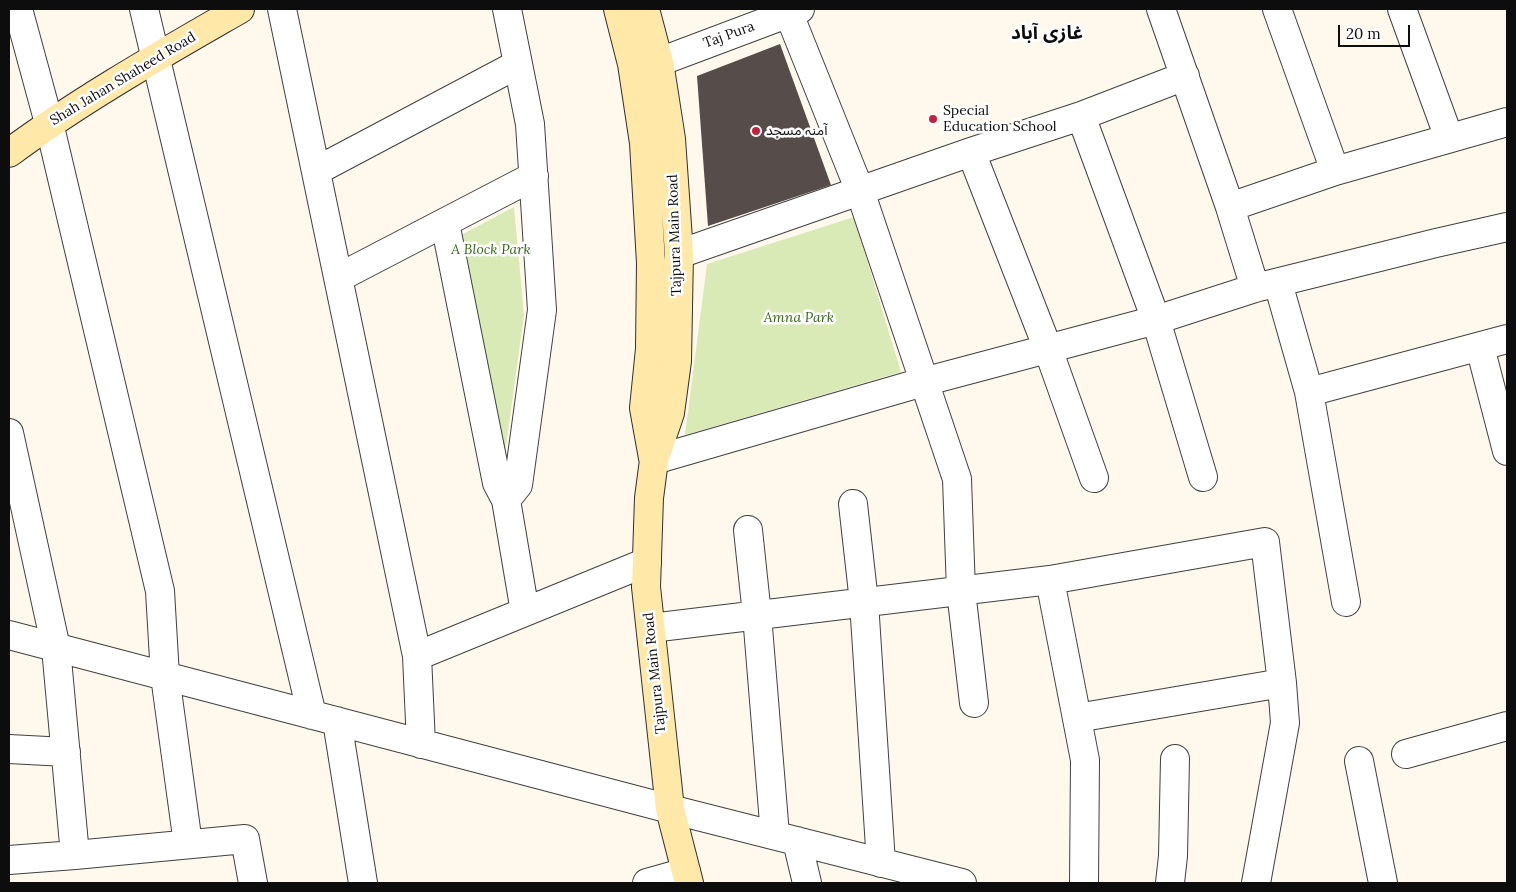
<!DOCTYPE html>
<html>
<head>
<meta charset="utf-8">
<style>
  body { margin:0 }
  #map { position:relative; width:1516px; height:892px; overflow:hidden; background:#fff9ed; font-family:Lora,serif }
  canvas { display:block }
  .frame { position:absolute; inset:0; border:10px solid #0d0d0d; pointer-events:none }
  .scale { position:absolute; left:1338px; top:25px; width:72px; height:22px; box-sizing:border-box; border:2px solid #0d0d0d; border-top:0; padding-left:6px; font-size:15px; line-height:18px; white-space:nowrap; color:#0d0d0d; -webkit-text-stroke:4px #fff; paint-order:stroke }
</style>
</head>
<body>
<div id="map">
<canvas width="1516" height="892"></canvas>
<div class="frame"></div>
<div class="scale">20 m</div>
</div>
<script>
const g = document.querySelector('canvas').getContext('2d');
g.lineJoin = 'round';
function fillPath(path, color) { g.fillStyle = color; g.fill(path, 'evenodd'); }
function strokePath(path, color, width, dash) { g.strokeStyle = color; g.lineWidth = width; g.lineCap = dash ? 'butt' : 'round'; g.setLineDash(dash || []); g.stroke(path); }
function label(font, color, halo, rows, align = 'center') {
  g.font = font + ' Lora,"Noto Sans Arabic",serif'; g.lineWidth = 5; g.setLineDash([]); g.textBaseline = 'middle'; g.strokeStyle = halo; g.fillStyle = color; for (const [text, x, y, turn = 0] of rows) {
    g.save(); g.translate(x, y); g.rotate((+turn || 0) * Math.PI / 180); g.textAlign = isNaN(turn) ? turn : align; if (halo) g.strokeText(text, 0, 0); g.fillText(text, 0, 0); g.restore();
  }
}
fillPath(new Path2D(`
  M514,207L524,315L503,468L461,235Z
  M854,217L901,372L685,435L707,264Z`), '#d9eab6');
fillPath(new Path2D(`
  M780,44L831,185L708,226L697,76Z`), '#564c49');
const street = new Path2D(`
  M18,9L49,123L160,591L165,676L188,844
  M144,9L312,715
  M282,9L417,656L421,744
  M787,9L860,191L957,479L961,591L974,703
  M1161,9L1230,207L1255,288
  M1277,9L1335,171
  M1402,9L1449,138
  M659,62L800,9
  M1081,116L1156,320L1203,477
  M971,152L1048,349L1094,478
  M316,171L518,64
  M1230,207L1335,171L1507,122
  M445,223L497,483L506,500L525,612
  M679,254L971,152L1081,116L1185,76
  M338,278L534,176
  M1278,283L1309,392L1507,339
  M1480,347L1507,451
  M1309,392L1346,602
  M9,433L56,648L75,855
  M654,460L923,382L1156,320L1255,288L1436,243L1507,227
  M506,500L518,485L542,310L530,124L507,9
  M853,504L864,602L881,863
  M748,530L757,615L775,835
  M651,628L1050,580
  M9,635L670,809L962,883
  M417,656L647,562
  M1077,718L1282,683
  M337,721L363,883
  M9,749L66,752
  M1406,754L1507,726
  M1359,761L1383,883
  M797,841L807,883
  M9,860L75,855L245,839L253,883
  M647,883L686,872
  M1084,883L1085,760L1050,580L1265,542L1282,683L1285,723L1256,883
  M1170,883L1173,856L1175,759`);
const secondary = new Path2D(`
  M618,9L632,64L644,143L651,263L650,349L644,408L653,458
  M645,9L659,62L671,139L679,254L677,361L670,413L654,460L649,498L646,587L670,809L689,883
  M9,153C82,99 162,54 240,9`);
strokePath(street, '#404040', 30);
strokePath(secondary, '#2f2f2f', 30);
strokePath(street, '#fff', 28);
strokePath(secondary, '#ffe8a8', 28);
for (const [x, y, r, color] of [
  [933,119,5,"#c12142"],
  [756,131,5,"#c12142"]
]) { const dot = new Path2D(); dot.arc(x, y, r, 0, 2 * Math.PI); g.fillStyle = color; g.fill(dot); strokePath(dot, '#fff', 2); }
label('14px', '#0d0d0d', '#fff', [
  ["Taj Pura",729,35,-20],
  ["Shah Jahan Shaheed Road",123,79,-31],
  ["Tajpura Main Road",675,235,-92],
  ["Tajpura Main Road",655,673,-96]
]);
label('14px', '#0d0d0d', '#fff', [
  ["Special",943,111],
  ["Education School",943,127],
  ["آمنہ مسجد",766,131]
], 'left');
label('italic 14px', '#37671b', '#fff', [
  ["A Block Park",491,250],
  ["Amna Park",799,318]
]);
label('bold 19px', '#0d0d0d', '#fff', [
  ["غازى آباد",1047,34]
]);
</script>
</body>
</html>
